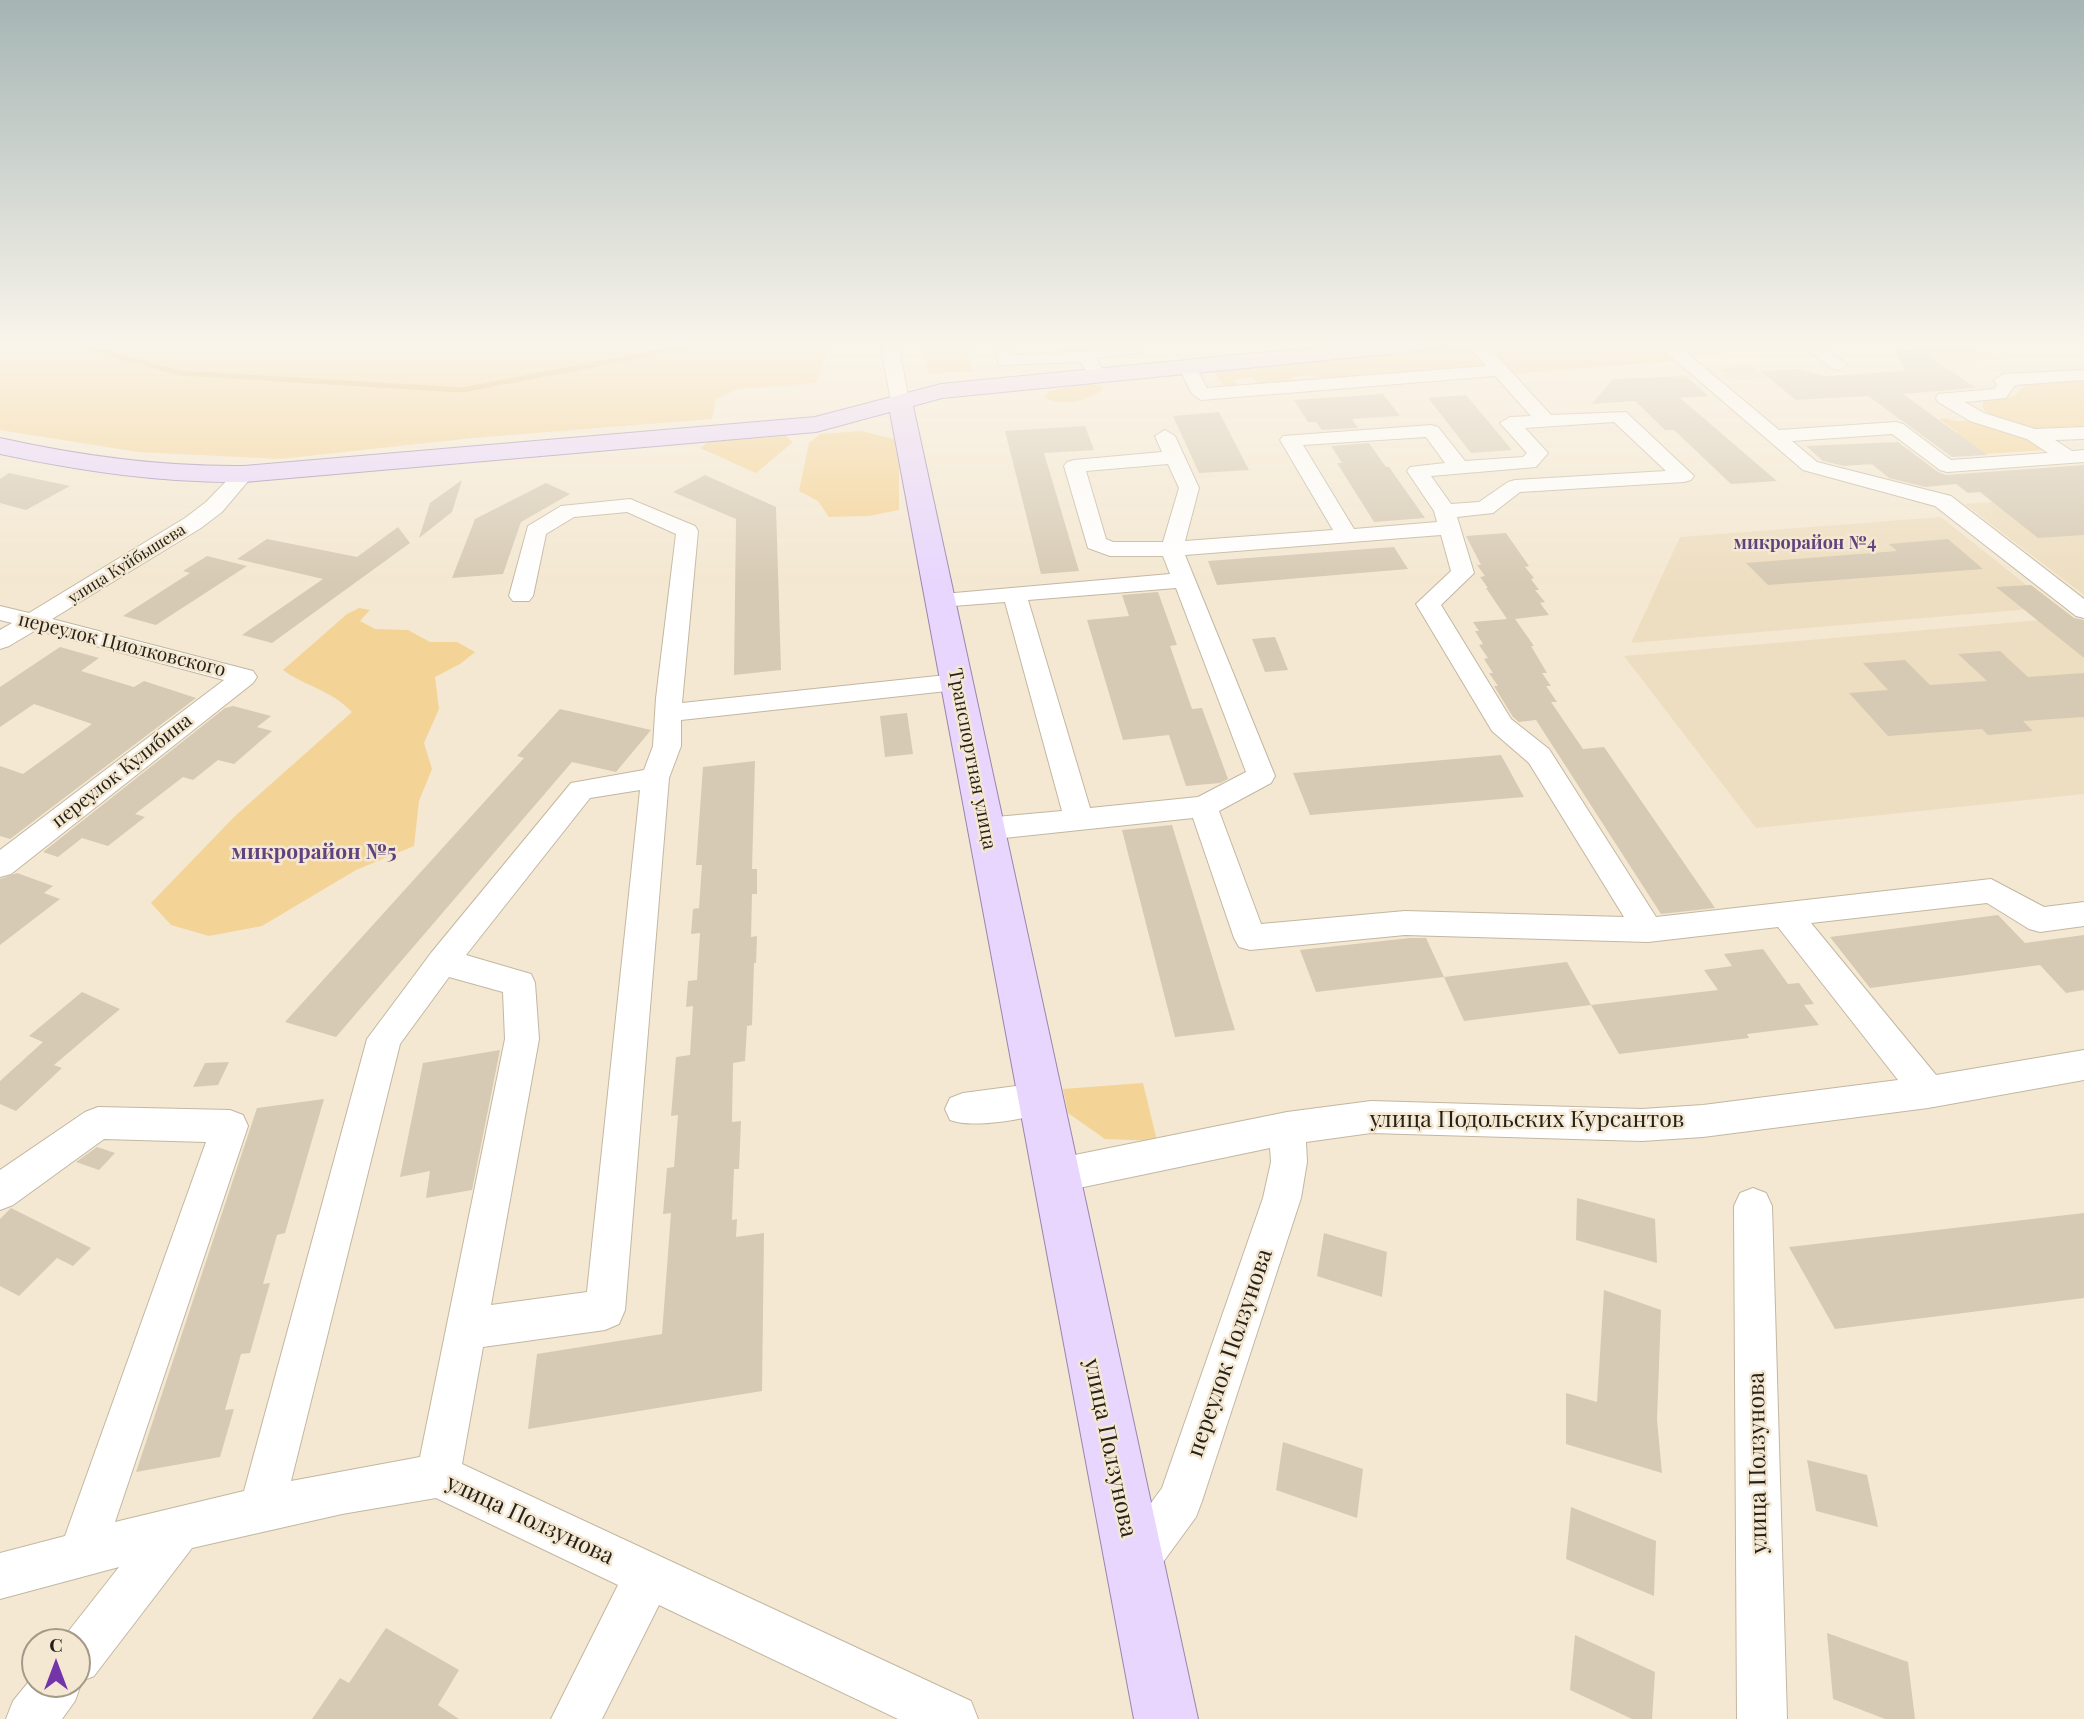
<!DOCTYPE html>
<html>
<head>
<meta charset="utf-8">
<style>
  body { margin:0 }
  #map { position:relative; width:2084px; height:1719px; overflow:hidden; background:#f4e8d2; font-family:"Playfair Display",serif }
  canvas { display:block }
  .north { position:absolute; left:21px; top:1628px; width:70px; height:70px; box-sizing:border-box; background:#f4e8d2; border:2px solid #a29988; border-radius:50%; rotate:0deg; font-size:19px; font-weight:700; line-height:28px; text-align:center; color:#26221a }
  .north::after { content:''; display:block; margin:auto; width:24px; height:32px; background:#7435aa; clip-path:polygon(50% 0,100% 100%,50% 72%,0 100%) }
</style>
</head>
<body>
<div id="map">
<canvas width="2084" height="1719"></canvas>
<div class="north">С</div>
</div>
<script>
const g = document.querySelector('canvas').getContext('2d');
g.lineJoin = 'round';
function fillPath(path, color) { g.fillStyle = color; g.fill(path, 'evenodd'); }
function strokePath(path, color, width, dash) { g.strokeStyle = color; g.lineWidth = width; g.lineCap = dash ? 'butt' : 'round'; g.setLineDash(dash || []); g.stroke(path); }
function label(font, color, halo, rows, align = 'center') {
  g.font = font + ' "Playfair Display",serif'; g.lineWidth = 5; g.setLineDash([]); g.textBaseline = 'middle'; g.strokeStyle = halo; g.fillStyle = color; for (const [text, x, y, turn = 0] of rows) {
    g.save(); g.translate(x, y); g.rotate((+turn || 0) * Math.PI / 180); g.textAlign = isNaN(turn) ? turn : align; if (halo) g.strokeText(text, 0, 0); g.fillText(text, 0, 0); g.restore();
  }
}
fillPath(new Path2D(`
  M1964,346L1969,349L1991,352L2004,360L1940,364L1918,349Z
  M1751,364L1768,379L1726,381L1718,375L1725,374L1719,369L1730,368L1728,366Z
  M2084,495V595L1965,504Z
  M1941,517L2054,607L1631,643L1680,537Z
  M2064,618L2084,634V794L1756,828L1624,656Z`), '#eedec1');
fillPath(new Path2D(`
  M0,342H832L816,383L738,389L716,399L712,419L473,438L280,459L138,452L0,430Z
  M921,342H986L967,349L972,371L928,374Z
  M1525,342H1655L1676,361L1511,374L1484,346Z
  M1673,342H1801L1803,346L1692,355Z
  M1465,345L1474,349L1486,364L1481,368L1328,381L1316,375L1292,377L1294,382L1260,386L1253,377L1234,380L1239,388C1225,391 1220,383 1214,371L1220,368Z
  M2084,380V430L2073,426L2032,430L1995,419L1982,408L1984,399L2014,396L2028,383Z
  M1087,383L1105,387C1092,401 1060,408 1044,397L1050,391Z
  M1946,418C1957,423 1967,420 1979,421C2004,422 2027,436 2046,450L1968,455L1940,434L1957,432L1939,419Z
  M861,431L894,439L899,466V510L869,516L829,517L818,501L799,491L809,443L820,434Z
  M786,436L793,442L756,473L700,448L708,442Z
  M359,608L370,610L360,621L375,629L408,630L430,642H457L475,652L460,664L435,677L439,709L424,743L432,769L419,801L414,846L356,870L262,926L209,936L171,925L151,903L235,816L352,712C328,688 308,688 283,670L347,614Z
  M1143,1083L1157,1141L1105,1139L1068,1113L1063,1089Z`), '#f4d397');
strokePath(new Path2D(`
  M68,342L180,373L462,390L712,342`), '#e1b666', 5);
fillPath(new Path2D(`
  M1919,349L1976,388L1903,394L1987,455L1952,457L1868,396L1796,400L1760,371L1797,369L1826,376L1905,371L1895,351Z
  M1686,376L1708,396L1680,398L1777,481L1731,484L1674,430H1665L1635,401L1592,404L1613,379Z
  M1383,394L1400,416L1352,419L1358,428L1322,430L1316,422H1308L1294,400Z
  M1466,395L1488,421L1512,450L1471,453L1428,398Z
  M1219,412L1249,470L1199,473L1173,416Z
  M1085,426L1094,450L1044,453L1079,571L1041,574L1005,431Z
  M1898,442L1938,472L1946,475L2084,465V535L2038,538L1980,492L1968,493L1956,484L1925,487L1889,478L1857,452L1872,464L1844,466L1823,461L1806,446Z
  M1369,443L1386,467H1389L1425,518L1374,522L1337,463H1342L1331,446Z
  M9,473L70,486L26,510L0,503V479Z
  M705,475L776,507L781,670L734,675L736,519L673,492Z
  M462,480L452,512L419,538L430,503Z
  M546,483L570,494L521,522L503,574L452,578L475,519Z
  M398,527L410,543L272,643L242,635L323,579L237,559L267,539L357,557Z
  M1506,533L1529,566L1525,567L1534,578L1531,579L1539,590H1535L1545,602L1540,603L1549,615L1515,619L1534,646H1531L1547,673H1542L1551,686H1546L1557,702H1551L1583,749L1604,747L1715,908L1661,914L1536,720L1519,722L1513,717L1494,686H1498L1489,673H1493L1484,659L1488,658L1479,645L1483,644L1475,631H1479L1473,622L1507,619L1486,588H1488L1480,577L1485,576L1477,565H1481L1466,536Z
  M1948,539L1983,569L1768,585L1746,563L1897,551L1889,544Z
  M1394,547L1408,569L1217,585L1208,561Z
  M207,556L247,566L156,625L123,616L190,573L183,571Z
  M2031,585L2074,618L2084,620V658L1996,587Z
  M1158,592L1177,645L1170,646L1192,709L1202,708L1228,779L1220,783L1186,786L1169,735L1123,740L1087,620L1129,616L1122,595Z
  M1275,637L1288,670L1265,672L1252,639Z
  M60,647L99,658L81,671L134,687L144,681L196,698L10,839L0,836V766L23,774L92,724L34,704L0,727V687Z
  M2000,651L2028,677L2084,673V717L2023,721L2033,731L1988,735L1982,729L1888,736L1849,693L1888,690L1863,663L1905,660L1930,685L1987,681L1958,654Z
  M233,706L271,716L257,727L272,731L234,764L218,760L193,780L183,777L135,814L145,817L108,846L82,838L58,857L43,852L225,708Z
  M560,709L651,730L616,772L572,762L336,1037L285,1022L524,758L517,756Z
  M907,713L913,754L885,757L880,716Z
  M1501,755L1524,797L1310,815L1293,773Z
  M755,761L752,869H757V894H752L751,937L757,936L756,963H754L752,1025L747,1026L745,1061L733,1063L732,1122L741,1121L739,1169H734L732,1220L737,1219L736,1237L764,1233L762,1391L528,1429L537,1354L662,1334L671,1213L663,1214L667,1168L674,1167L678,1115L671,1116L676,1057L690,1055L693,1006L686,1007L688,981L697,980L700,933L691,934L693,909L699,908L702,865H696L703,767Z
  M1172,825L1227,1005L1235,1030L1175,1037L1122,830Z
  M17,873L53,886L44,893L60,899L0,945V879Z
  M1998,915L2025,943L2084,935V990L2066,993L2040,965L1870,988L1830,937Z
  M1410,938H1426L1444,977L1316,992L1300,950Z
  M1763,949L1788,984L1799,983L1814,1004L1804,1005L1819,1025L1747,1034L1749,1038L1619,1054L1591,1005L1718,990L1704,970L1732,966L1724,954Z
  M1567,962L1591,1005L1464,1021L1444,977Z
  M82,992L120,1009L54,1065L62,1068L16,1111L0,1104V1081L43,1042L29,1036Z
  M500,1050L472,1190L426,1198L430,1171L400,1177L423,1063Z
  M229,1062L218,1085L193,1087L205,1063Z
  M324,1099L285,1233L277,1235L263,1284L270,1283L250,1353L241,1354L225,1410L234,1409L220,1457L136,1472L257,1108Z
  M97,1147L115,1153L99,1170L76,1162Z
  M1577,1198L1655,1219L1657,1263L1576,1240Z
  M11,1208L91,1248L73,1266L57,1258L19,1296L0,1286V1219Z
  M2084,1213V1298L1835,1329L1789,1247Z
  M1324,1233L1387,1252L1382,1297L1317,1276Z
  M1604,1290L1661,1310L1657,1420L1662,1473L1566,1444V1393L1597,1402Z
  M1283,1442L1363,1469L1357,1518L1276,1490Z
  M1807,1460L1867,1475L1878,1527L1816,1511Z
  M1571,1507L1656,1541L1654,1596L1566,1559Z
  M386,1628L459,1670L438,1705L459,1719H312L340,1678L349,1683Z
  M1827,1633L1908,1662L1915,1719H1885L1833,1699Z
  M1575,1635L1655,1672L1652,1719H1632L1570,1690Z`), '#d6cab4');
const minor = new Path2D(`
  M880,342H898L909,401L907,405L900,407L891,401Z
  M992,342H1013L1009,346L1012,355L1084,351L1099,346L1136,343L1145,348L1136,353L1097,358L1104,374L1095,379L1089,378L1081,362L999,365Z
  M1465,342H1484L1551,415L1626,412L1694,476L1691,480L1684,482L1520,492L1493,513L1457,517L1474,573L1441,605L1511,719L1549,749L1656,917L1991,879L2044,907L2084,902V926L2040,932L2029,929L1987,903L1811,923L1936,1075L2084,1050V1080L1928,1108L1703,1137L1642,1141L1371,1133L1306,1142L1307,1162L1301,1198L1202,1501L1196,1517L1150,1580L1134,1587L1118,1580L1111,1564L1118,1548L1162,1488L1263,1198L1271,1162L1270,1148L1055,1193L1042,1188L1036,1176L1042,1164L1055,1159L1287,1112L1371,1101L1642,1109L1703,1105L1898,1080L1778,927L1648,942L1405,935L1250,950L1239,947L1234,938L1193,818L985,840L975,836L970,829L975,822L985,818L1062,811L1005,602L940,607L932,605L928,600L932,595L1170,574L1163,556H1110L1088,548L1064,466L1067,462L1074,460L1162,452L1155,436L1165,430L1175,436L1199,488L1185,541L1333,530L1280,440L1283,436L1431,425L1438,427L1465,461L1523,457L1527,453L1500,423L1510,417L1531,416L1495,376L1201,400L1192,394L1178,366L1181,362H1193L1207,388L1486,366ZM1614,422L1666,471L1515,480L1508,482L1479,502L1451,504L1431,476L1536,467L1548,453L1525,428ZM1426,437L1445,463L1410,467L1407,471L1434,511L1437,522L1354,529L1303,445ZM1168,464L1179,488L1163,542H1113L1106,539L1086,471ZM1441,535L1451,571L1416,604L1492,731L1529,763L1624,917L1405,911L1261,924L1219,811L1271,783L1275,776L1185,555ZM1176,588L1246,772L1198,797L1090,808L1028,600Z
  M1654,342H1674L1779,430L1896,422L1903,424L1951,460L2048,453L2027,439L1970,421L1938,402L1936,398L1938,394L1994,389L1997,385L1994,380L2003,374L2084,370V380L2015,385L2006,398L1965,402L1984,413L2035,429L2084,427V439L2055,440L2072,451L2084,450V462L1947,472L1940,470L1892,434L1792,441L1817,462L1951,496L2084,599V618L2076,616L1935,506L1803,470Z
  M1796,342H1817L1848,365L1839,370L1833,369Z
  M244,468L251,470L254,474L222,512L201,528L52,619L253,671L257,677L253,683L11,874L0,877V850L224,680L36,630L9,646L0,649V630L12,623L0,620V606L29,613L185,518L206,502L237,470Z
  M630,499L695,526L698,531L682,703L956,674L965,676L969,682L965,688L956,690L681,720V746L669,778L625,1310L619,1324L605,1330L483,1347L462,1464L971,1701L978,1719H898L659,1605L602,1719H551L618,1585L436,1498L342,1514L192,1548L94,1676L82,1681L75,1701L62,1719H6L13,1701L35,1674V1684H77V1642H60L119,1567L0,1599V1553L65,1536L206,1142L104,1139L13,1205L0,1210V1170L85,1112L98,1107L230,1110L243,1115L248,1126L115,1522L244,1491L367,1039L431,953L571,783L644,770L653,746L656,698L676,534L627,512L574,517L546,534L533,596L529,601H513L509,596L528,526L561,506ZM640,790L587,1292L491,1305L539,1039L535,983L531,974L466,955L590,798ZM449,977L503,992L505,1039L420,1457L291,1481L400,1044Z
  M1039,1083L1052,1088L1057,1099L1052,1110C1028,1119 973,1129 950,1120L945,1109L950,1098L963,1093Z
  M1753,1188L1766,1193L1772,1206L1787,1719H1737L1734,1206L1740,1193Z`);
const major = new Path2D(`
  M1369,342H1450L1447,347L1439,349L942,398L913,406L1198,1719H1134L890,412L816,432L244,482C161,483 81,471 0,454V438C81,456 161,467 244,466L815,417L941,384Z`);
strokePath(minor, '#c3b7a2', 2);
strokePath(major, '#9a85ae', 2);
fillPath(minor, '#fff');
fillPath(major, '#e8d6fe');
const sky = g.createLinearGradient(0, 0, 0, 583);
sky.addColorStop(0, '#a5b5b4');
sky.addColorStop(0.59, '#faf5eb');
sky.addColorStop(1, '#faf5eb00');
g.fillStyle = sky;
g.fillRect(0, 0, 2084, 583);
label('16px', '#26221a', '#f4e8d2', [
  ["улица Куйбышева",127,564,-32]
]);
label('bold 18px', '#60437e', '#f4e8d2', [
  ["микрорайон №4",1805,543]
]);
label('19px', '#26221a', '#f4e8d2', [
  ["переулок Циолковского",122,645,14],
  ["Транспортная улица",972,759,79],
  ["переулок Кулибина",122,771,-38]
]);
label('bold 21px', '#60437e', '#f4e8d2', [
  ["микрорайон №5",314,852]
]);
label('23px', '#26221a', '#f4e8d2', [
  ["улица Подольских Курсантов",1527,1120],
  ["переулок Ползунова",1230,1353,-71],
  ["улица Ползунова",1110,1448,78],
  ["улица Ползунова",1758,1463,-91],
  ["улица Ползунова",530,1520,25]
]);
</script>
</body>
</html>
